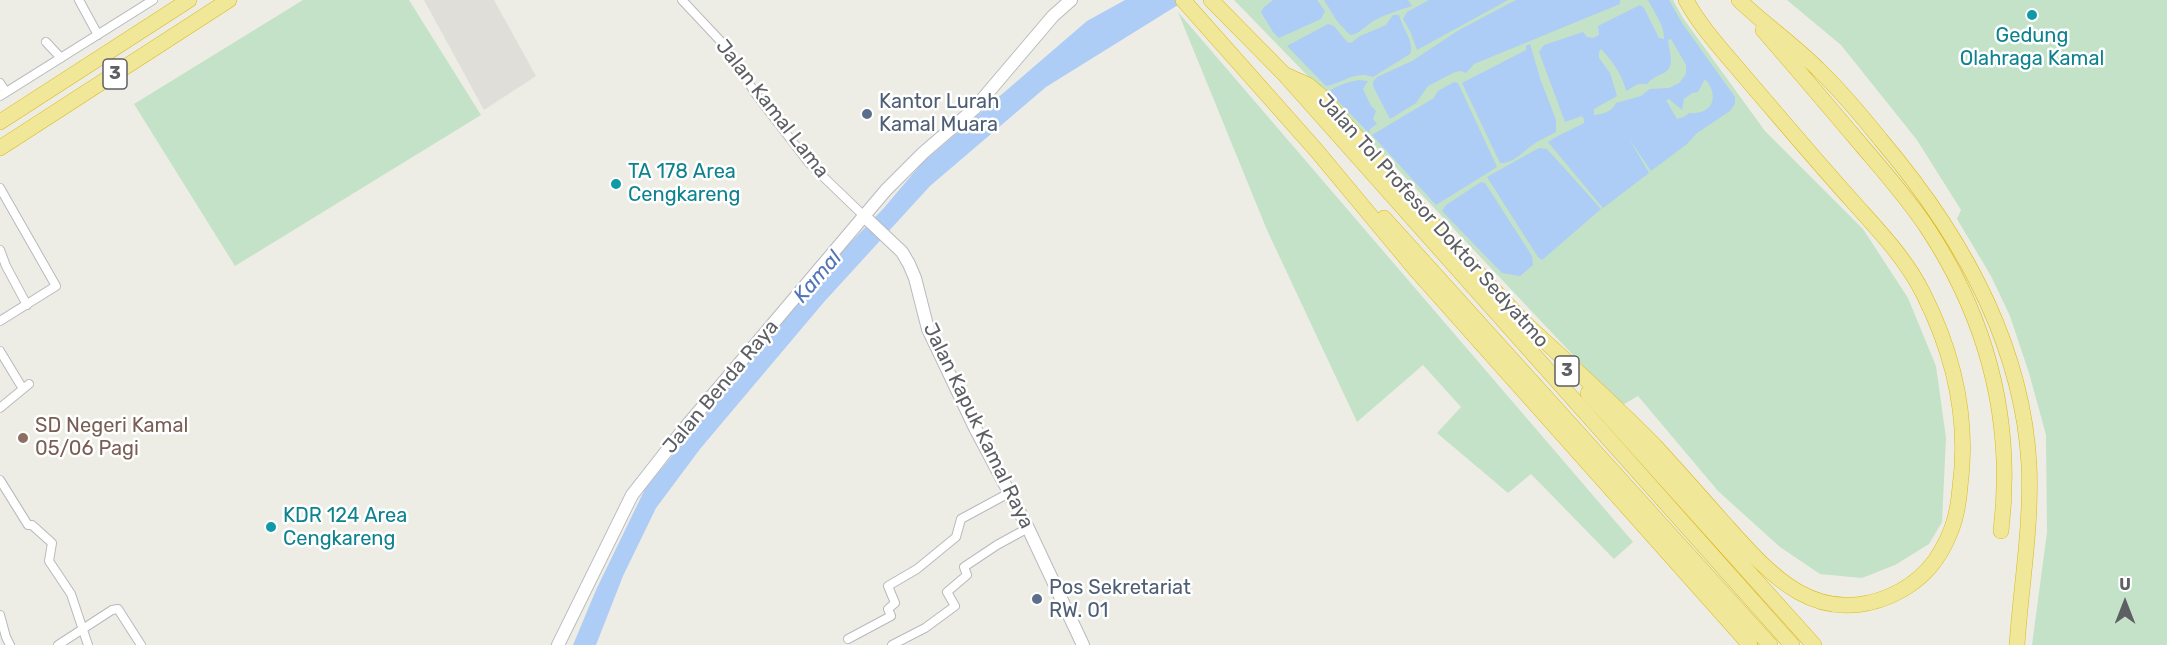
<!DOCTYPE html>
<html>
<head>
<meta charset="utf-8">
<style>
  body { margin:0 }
  #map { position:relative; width:2167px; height:645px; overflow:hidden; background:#edede5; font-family:Rubik,sans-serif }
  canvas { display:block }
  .north { position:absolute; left:2095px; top:573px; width:60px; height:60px; -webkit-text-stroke:4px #fff; paint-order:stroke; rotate:0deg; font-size:16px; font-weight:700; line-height:24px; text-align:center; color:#5d5f64 }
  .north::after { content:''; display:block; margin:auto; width:21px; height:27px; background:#5d5f64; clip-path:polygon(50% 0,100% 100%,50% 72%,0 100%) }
</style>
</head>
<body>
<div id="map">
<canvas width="2167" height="645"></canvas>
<div class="north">U</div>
</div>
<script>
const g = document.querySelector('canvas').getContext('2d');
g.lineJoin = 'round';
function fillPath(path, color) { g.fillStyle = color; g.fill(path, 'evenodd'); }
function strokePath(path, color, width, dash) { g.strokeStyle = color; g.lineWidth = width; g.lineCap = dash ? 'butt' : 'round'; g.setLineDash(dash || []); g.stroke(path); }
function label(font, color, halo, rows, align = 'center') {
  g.font = font + ' Rubik,sans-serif'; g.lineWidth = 5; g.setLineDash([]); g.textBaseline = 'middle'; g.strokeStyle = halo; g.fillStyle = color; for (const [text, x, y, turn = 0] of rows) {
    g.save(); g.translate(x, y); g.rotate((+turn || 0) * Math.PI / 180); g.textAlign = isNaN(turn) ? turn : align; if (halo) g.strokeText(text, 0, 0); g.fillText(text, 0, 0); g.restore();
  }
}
fillPath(new Path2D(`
  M424,0H494L536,76L484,110Z`), '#dfded9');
fillPath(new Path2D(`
  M303,0H409L481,115L235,266L134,104Z
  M1234,0H1673L1683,18L1765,131L1863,229L1908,298L1936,366L1946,438L1942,522L1929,544L1895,565L1862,578L1820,574L1780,547L1718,491L1638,396L1621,406L1371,141Z
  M1787,0H2167V645H2032L2047,532L2046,435L2029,373L2010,316L1991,276L1957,219L1961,210L1917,140L1841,45Z
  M1178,12L1633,542L1614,559L1531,474L1508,493L1437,433L1461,407L1423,365L1357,422L1267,230Z`), '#c4e2c8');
fillPath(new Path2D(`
  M1125,0H1186L1046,87L930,186L824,302L700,449L656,508L623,576L596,645H573L596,590L645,489L824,270L883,209L922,163L1087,21Z
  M1273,0H1317L1325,11L1321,19L1279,38L1273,32L1261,12L1263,8Z
  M1324,0H1408L1412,6C1399,10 1387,14 1375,20C1366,25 1360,34 1350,35L1337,21Z
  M1429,0H1508L1417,50L1410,31L1403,19L1407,12Z
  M1516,0H1620V4L1474,64L1466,73L1461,71L1455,72L1428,86L1416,103L1390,119L1373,86V82L1377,77L1412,61L1459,30Z
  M1648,0H1669L1682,23L1735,97V104L1730,111L1697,133L1687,144L1651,171L1628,137L1649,173L1603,208L1548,142C1559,134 1572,130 1584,123V119L1582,116L1565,122L1539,52L1544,45L1583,32L1587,37L1593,38L1599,35L1598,26L1640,5L1644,8L1659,38L1664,39C1665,26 1654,12 1648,0ZM1671,39L1686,65V74L1679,83L1669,88L1650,89L1641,96L1616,103C1612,112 1603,114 1594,115V109L1617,96L1610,73L1599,58V52L1601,49C1612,60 1623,76 1626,91L1638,84H1647C1652,78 1657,76 1664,73C1676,67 1669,51 1668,40ZM1705,79C1720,96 1713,115 1689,113L1684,117L1677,119L1666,100L1669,99L1682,110L1684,99L1692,93L1698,92Z
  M1393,15H1399C1402,28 1415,42 1410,54L1373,77C1354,70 1344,83 1326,86L1287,46L1328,24L1334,26L1347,42L1351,43L1360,36L1386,25Z
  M1530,44L1541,81L1556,120V132C1549,136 1541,139 1534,144C1523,151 1514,164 1500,163L1462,83L1526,50V46Z
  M1359,80L1368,81L1363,89L1371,106L1376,111L1373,119L1377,124L1370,129L1369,133L1329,92C1336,85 1349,82 1359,80Z
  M1454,82L1458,83L1497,167L1436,205L1372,135L1434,98L1438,91Z
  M1539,148L1547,149L1601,209L1542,260L1538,257L1487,177Z
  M1481,182L1485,183L1532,256L1533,265L1520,276L1502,273L1442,211L1446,205Z`), '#adccf6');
const minor = new Path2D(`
  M79,0L98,35
  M682,0L728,49L755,93L809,163L864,216
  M46,42L61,58
  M0,83L6,92
  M0,96L153,0
  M0,188L56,286L0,321
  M0,250L6,266L27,305
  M0,351L23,389
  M0,408L29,384
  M0,480L28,525H32L52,543L49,561L71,594L88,645
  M0,615L6,637L10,645
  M848,639L891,616L888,609L895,603L888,586L917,569L956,537L961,519L1009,493
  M58,645L112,610L118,609L141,645
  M892,645L925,628L955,606L947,592L967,575L964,567L997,545L1028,528`);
const secondary = new Path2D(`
  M864,216L902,252L909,264L915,278L928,329L975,428L1028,528L1083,645
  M558,645L632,495L683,430L886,190L923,153L974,109L1053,16L1071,0`);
const motorway = new Path2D(`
  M1183,0L1316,150L1415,269L1750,645
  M1211,0L1285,75L1792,645
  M1739,0C1764,24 1793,44 1818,69C1841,91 1861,115 1881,140C1959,232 2022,341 2029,464C2032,525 2021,585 2017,645
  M1763,30C1797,69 1830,108 1863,147C1886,174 1909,200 1928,229C1988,321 2014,422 2001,531
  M1288,76L1308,85L1321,96L1420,210L1529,328
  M0,122L189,0
  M0,148L229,0
  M1384,218L1770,645
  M1524,322C1568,363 1613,403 1655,446C1678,471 1701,497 1723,522C1769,573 1814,628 1890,596C1922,582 1940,560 1952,528C1957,514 1959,501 1960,487C1969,420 1954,355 1924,295C1907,260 1880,232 1855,204C1817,162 1781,119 1744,76C1724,52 1701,28 1686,0
  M1588,393L1814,645`);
strokePath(minor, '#b7b9bd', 10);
strokePath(secondary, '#b8babf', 14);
strokePath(motorway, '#dab819', 16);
strokePath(minor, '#fff', 8);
strokePath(secondary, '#fff', 12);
strokePath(motorway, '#f1e798', 15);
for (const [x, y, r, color] of [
  [2032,15,6,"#0f9aa8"],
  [867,114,6,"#5c6f8a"],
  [616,184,6,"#0f9aa8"],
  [23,438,6,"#8d6e63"],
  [271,527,6,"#0f9aa8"],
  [1037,599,6,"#5c6f8a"]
]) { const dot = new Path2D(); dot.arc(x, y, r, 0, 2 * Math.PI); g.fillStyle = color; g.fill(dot); strokePath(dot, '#fff', 2); }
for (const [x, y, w] of [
  [115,74,24],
  [1567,371,24]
]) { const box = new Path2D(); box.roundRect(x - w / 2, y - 15, w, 30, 4.5); g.fillStyle = '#fff'; g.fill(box); strokePath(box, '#5d5f64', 1.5); }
label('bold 18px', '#5d5f64', null, [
  ["3",115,74],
  ["3",1567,371]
]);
label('20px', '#0d838f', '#fff', [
  ["Gedung",2032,36,"center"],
  ["Olahraga Kamal",2032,59,"center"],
  ["TA 178 Area",628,172],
  ["Cengkareng",628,195],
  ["KDR 124 Area",283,516],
  ["Cengkareng",283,539]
], 'left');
label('20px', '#4e5e75', '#fff', [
  ["Kantor Lurah",879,102],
  ["Kamal Muara",879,125],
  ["Pos Sekretariat",1049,588],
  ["RW. 01",1049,611]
], 'left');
label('20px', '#5d5f64', '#fff', [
  ["Jalan Kamal Lama",772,109,52],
  ["Jalan Tol Profesor Doktor Sedyatmo",1433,221,48],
  ["Jalan Benda Raya",721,387,-50],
  ["Jalan Kapuk Kamal Raya",978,426,64]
]);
label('20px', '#785e54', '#fff', [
  ["SD Negeri Kamal",35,426],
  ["05/06 Pagi",35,449]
], 'left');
label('italic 21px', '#5275b7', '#fff', [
  ["Kamal",818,277,-49]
]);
</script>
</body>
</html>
